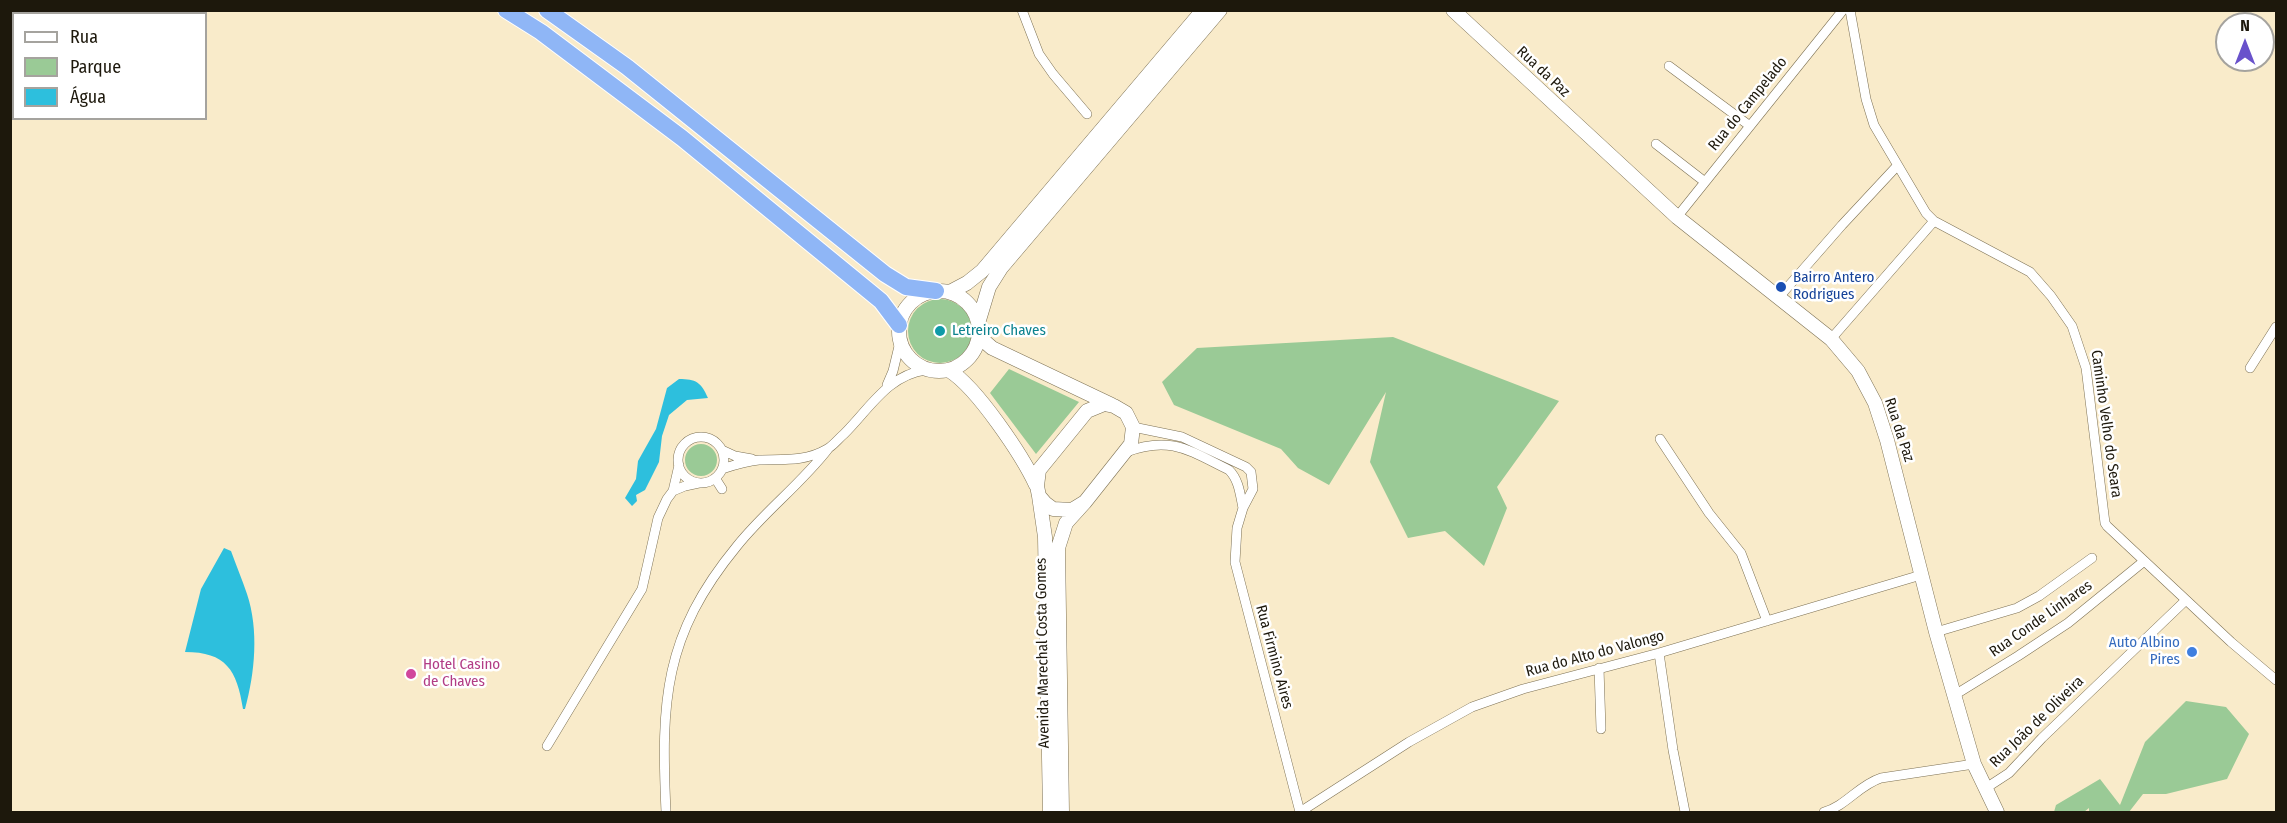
<!DOCTYPE html>
<html>
<head>
<meta charset="utf-8">
<style>
  body { margin:0 }
  #map { position:relative; width:2287px; height:823px; overflow:hidden; background:#f9ebca; font-family:"Fira Sans Condensed",sans-serif }
  canvas { display:block }
  .frame { position:absolute; inset:0; border:12px solid #1d180c; pointer-events:none }
  .legend { position:absolute; left:12px; top:12px; width:195px; height:108px; box-sizing:border-box; background:#fff; border:2px solid #a5a39e; margin:0; padding:8px 10px; list-style:none; font-size:18px; color:#1d180c }
  .legend li { display:flex; align-items:center; gap:12px; height:30px }
  .legend b { width:30px; border:2px solid #a5a39e }
  .north { position:absolute; left:2215px; top:12px; width:60px; height:60px; box-sizing:border-box; background:#fff; border:2px solid #a5a39e; border-radius:50%; rotate:0deg; font-size:16px; font-weight:700; line-height:24px; text-align:center; color:#1d180c }
  .north::after { content:''; display:block; margin:auto; width:21px; height:27px; background:#6952cb; clip-path:polygon(50% 0,100% 100%,50% 72%,0 100%) }
</style>
</head>
<body>
<div id="map">
<canvas width="2287" height="823"></canvas>
<div class="frame"></div>
<ul class="legend">
<li><b style="height:8px;background:#fff"></b>Rua</li>
<li><b style="height:16px;background:#9aca96"></b>Parque</li>
<li><b style="height:16px;background:#2dbfdd"></b>Água</li>
</ul>
<div class="north">N</div>
</div>
<script>
const g = document.querySelector('canvas').getContext('2d');
g.lineJoin = 'round';
function fillPath(path, color) { g.fillStyle = color; g.fill(path, 'evenodd'); }
function strokePath(path, color, width, dash) { g.strokeStyle = color; g.lineWidth = width; g.lineCap = dash ? 'butt' : 'round'; g.setLineDash(dash || []); g.stroke(path); }
function label(font, color, halo, rows, align = 'center') {
  g.font = font + ' "Fira Sans Condensed",sans-serif'; g.lineWidth = 5; g.setLineDash([]); g.textBaseline = 'middle'; g.strokeStyle = halo; g.fillStyle = color; for (const [text, x, y, turn = 0] of rows) {
    g.save(); g.translate(x, y); g.rotate((+turn || 0) * Math.PI / 180); g.textAlign = isNaN(turn) ? turn : align; if (halo) g.strokeText(text, 0, 0); g.fillText(text, 0, 0); g.restore();
  }
}
fillPath(new Path2D(`
  M908 331a32 32 0 1 1 64 0a32 32 0 1 1-64 0Z
  M1393,337L1559,401L1497,487L1507,508L1484,566L1445,531L1408,538L1370,462L1386,392L1329,485L1298,468L1281,449L1174,405L1162,382L1197,348Z
  M1009,369L1079,402L1036,454L990,393Z
  M685 460a16 16 0 1 1 32 0a16 16 0 1 1-32 0Z
  M2186,701L2226,707L2249,734L2227,779L2166,794H2143L2129,812H2089V808L2084,812H2054L2056,805L2100,779L2120,805L2145,742Z`), '#9aca96');
fillPath(new Path2D(`
  M679,379C696,379 701,382 708,398L687,400L669,415L662,436L659,462L645,490L636,495L637,501L632,506L625,498L636,479L638,461L656,429L667,388Z
  M224,548L231,551C236,565 242,579 247,594C259,630 255,673 245,709H243C237,670 226,652 185,652L201,589Z`), '#2dbfdd');
const street = new Path2D(`
  M1022,10L1039,54L1053,74L1087,114
  M1850,10L1866,99L1874,125L1926,213L1934,221L2030,272L2051,296L2072,326L2086,368L2105,523L2107,526L2231,642L2276,680
  M1669,66L1750,126
  M1656,144L1705,182
  M1677,217L1843,10
  M1779,297L1842,225L1897,166
  M1831,339L1934,221
  M2250,368L2276,327
  M887,385L893,371L900,342
  M1133,427L1182,437L1246,467L1251,472L1253,489L1243,508L1237,528L1235,562L1300,812
  M678 460a23 23 0 1 1 46 0a23 23 0 1 1-46 0Z
  M1660,439L1709,513L1741,553L1767,621
  M722,450L735,456L752,459
  M1126,452C1171,435 1190,451 1229,470C1239,480 1240,494 1243,508
  M722,469C734,465 746,461 759,460C782,459 805,462 827,449C833,446 838,439 844,434C870,408 888,375 926,370
  M715,478L722,489
  M673,491L685,486L699,483
  M1936,632L2017,608L2039,596L2092,558
  M1659,653L1673,750L1685,812
  M1599,668L1601,729
  M1953,696L2018,656L2068,623L2143,562
  M547,746L642,589L658,518L667,499L673,491L679,465
  M1986,788L2009,773L2042,738L2186,600
  M666,812C661,702 663,636 737,546C765,511 801,484 828,449
  M1300,812L1409,742L1472,707L1523,689L1659,653L1921,575
  M1824,812C1846,806 1859,785 1881,778L1974,764`);
const secondary = new Path2D(`
  M1453,10L1677,217L1831,339L1858,371L1875,403L1887,440L1936,632L1974,764L1997,812
  M899 331a40 40 0 1 1 80 0a40 40 0 1 1-80 0Z
  M950,292L967,283L982,271L1203,10
  M979,320L989,287L1001,268L1220,10
  M980,331L984,341L992,348L1112,405
  M950,371C977,388 1022,455 1036,485
  M1104,404L1114,406L1126,413L1133,427L1131,444L1085,502L1072,510L1053,509L1045,503L1039,496L1037,486L1039,470L1087,411Z
  M1039,496L1045,537L1050,812
  M1062,812L1058,548L1066,523L1085,502`);
const highway = new Path2D(`
  M506,10L541,32L682,138L881,301L899,325
  M547,10L627,67L885,274L906,287L936,291`);
strokePath(street, '#7d7154', 10);
strokePath(secondary, '#7d7154', 15);
strokePath(highway, '#fff', 18);
strokePath(street, '#fff', 9);
strokePath(secondary, '#fff', 14);
strokePath(highway, '#8fb6f6', 16);
for (const [x, y, r, color] of [
  [1781,287,6,"#1a4fb4"],
  [940,331,6,"#0f9aa8"],
  [2192,652,6,"#3f7fe0"],
  [411,674,6,"#d1479c"]
]) { const dot = new Path2D(); dot.arc(x, y, r, 0, 2 * Math.PI); g.fillStyle = color; g.fill(dot); strokePath(dot, '#fff', 2); }
label('15px', '#1d180c', '#fff', [
  ["Rua da Paz",1543,72,43],
  ["Rua do Campelado",1748,104,-51],
  ["Caminho Velho do Seara",2106,424,82],
  ["Rua da Paz",1899,430,72],
  ["Rua Conde Linhares",2041,619,-35],
  ["Avenida Marechal Costa Gomes",1043,653,-91],
  ["Rua do Alto do Valongo",1595,654,-15],
  ["Rua Firmino Aires",1274,657,75],
  ["Rua João de Oliveira",2037,722,-44]
]);
label('15px', '#164399', '#fff', [
  ["Bairro Antero",1793,278],
  ["Rodrigues",1793,295]
], 'left');
label('15px', '#0d838f', '#fff', [
  ["Letreiro Chaves",952,331]
], 'left');
label('15px', '#366cbe', '#fff', [
  ["Auto Albino",2180,643],
  ["Pires",2180,660]
], 'right');
label('15px', '#b23c85', '#fff', [
  ["Hotel Casino",423,665],
  ["de Chaves",423,682]
], 'left');
</script>
</body>
</html>
